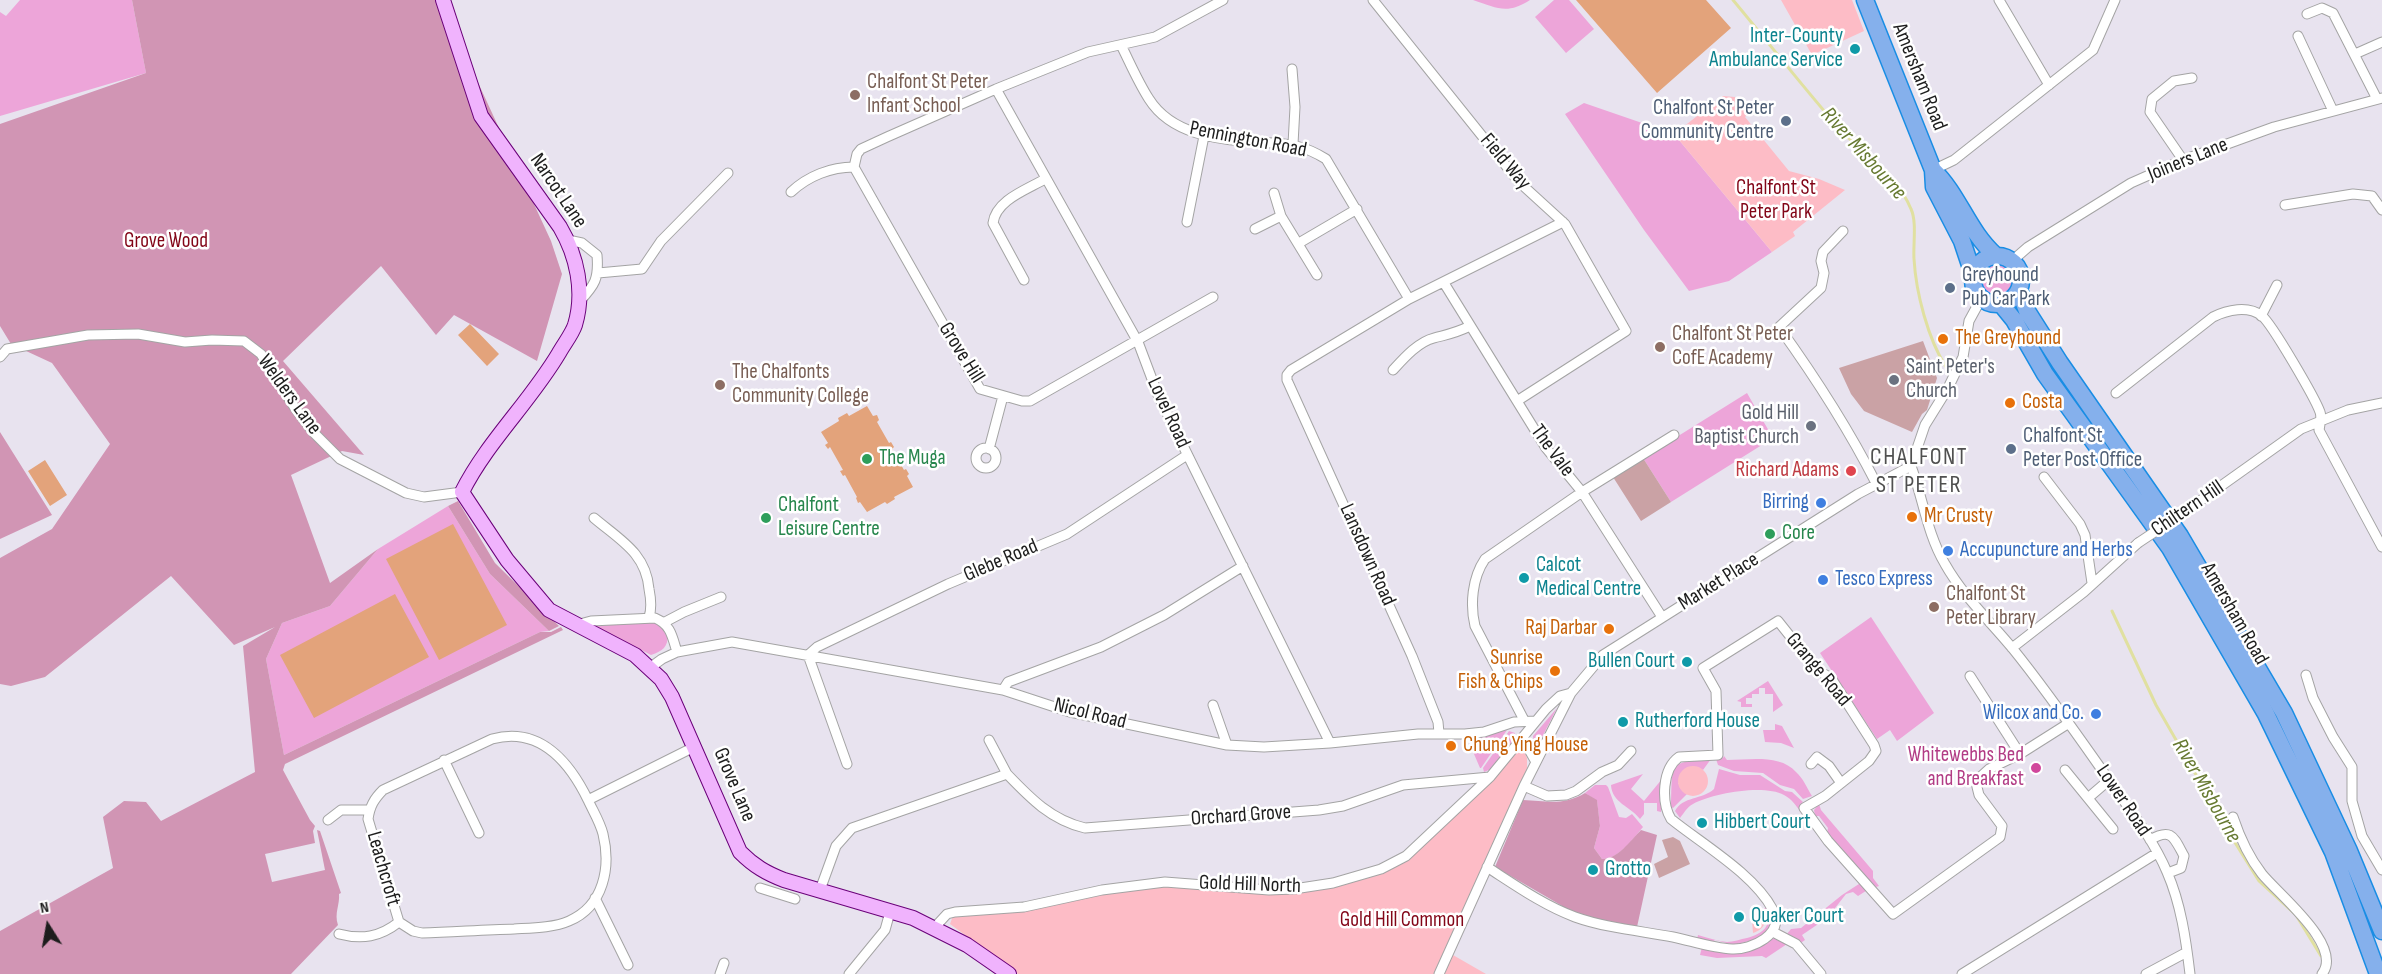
<!DOCTYPE html>
<html>
<head>
<meta charset="utf-8">
<style>
  body { margin:0 }
  #map { position:relative; width:2382px; height:974px; overflow:hidden; background:#e8e3ef; font-family:"Sofia Sans Condensed",sans-serif }
  canvas { display:block }
  .north { position:absolute; left:18px; top:896px; width:60px; height:60px; -webkit-text-stroke:4px #fff; paint-order:stroke; rotate:349deg; font-size:16px; font-weight:700; line-height:24px; text-align:center; color:#1d1d1d }
  .north::after { content:''; display:block; margin:auto; width:21px; height:27px; background:#1d1d1d; clip-path:polygon(50% 0,100% 100%,50% 72%,0 100%) }
</style>
</head>
<body>
<div id="map">
<canvas width="2382" height="974"></canvas>
<div class="north">N</div>
</div>
<script>
const g = document.querySelector('canvas').getContext('2d');
g.lineJoin = 'round';
function fillPath(path, color) { g.fillStyle = color; g.fill(path, 'evenodd'); }
function strokePath(path, color, width, dash) { g.strokeStyle = color; g.lineWidth = width; g.lineCap = dash ? 'butt' : 'round'; g.setLineDash(dash || []); g.stroke(path); }
function label(font, color, halo, rows, align = 'center') {
  g.font = font + ' "Sofia Sans Condensed",sans-serif'; g.lineWidth = 5; g.setLineDash([]); g.textBaseline = 'middle'; g.strokeStyle = halo; g.fillStyle = color; for (const [text, x, y, turn = 0] of rows) {
    g.save(); g.translate(x, y); g.rotate((+turn || 0) * Math.PI / 180); g.textAlign = isNaN(turn) ? turn : align; if (halo) g.strokeText(text, 0, 0); g.fillText(text, 0, 0); g.restore();
  }
}
fillPath(new Path2D(`
  M20,0H132L146,73L0,116V12L6,16Z
  M1473,0H1530C1507,15 1497,8 1473,0Z
  M1554,0H1569L1594,29L1566,53L1535,17Z
  M1584,103L1674,134L1772,252L1729,281L1689,291L1644,230L1565,114Z
  M1978 280a18 18 0 1 1 36 0a18 18 0 1 1-36 0Z
  M1747,393L1773,438L1671,502L1643,458Z
  M448,506L490,574L549,631L540,632L284,755L266,659L282,623L330,606L378,549Z
  M1871,617L1934,713L1897,741L1890,730L1877,739L1820,653Z
  M656,622L668,634C668,647 663,651 651,655L595,626Z
  M1768,681L1783,705L1773,712V694H1765V688H1759V694H1752V698H1746V704H1752V707H1741V702L1737,701Z
  M1557,708L1538,745L1534,746L1533,736Z
  M1775,724L1782,726L1794,748L1781,743L1765,742L1763,730H1775Z
  M1507,730L1481,768H1480L1468,740Z
  M1509,731L1515,733C1515,745 1498,768 1484,772L1483,768Z
  M1724,756L1727,760C1749,760 1780,754 1796,772C1803,778 1807,788 1812,796L1803,799L1794,789L1780,785L1763,773L1734,771L1718,765L1716,759L1723,758Z
  M1711,759L1703,770L1701,769L1678,783L1687,794L1673,808L1671,807C1673,766 1666,761 1711,759Z
  M1719,769L1740,775H1760L1785,791L1792,792L1803,802L1799,806L1801,812C1796,806 1792,799 1784,795C1764,784 1713,793 1693,804C1687,807 1684,813 1680,818L1675,811C1683,796 1702,800 1714,789Z
  M1643,774L1631,789L1644,801L1662,779L1661,812L1657,811V803H1644V814L1640,819C1630,806 1612,803 1611,785Z
  M1595,785H1606L1608,787L1619,817L1626,818L1632,814L1643,827C1633,839 1619,859 1602,859L1594,848L1600,826L1597,801L1585,793Z
  M1819,804L1821,810L1873,871V878L1879,886L1876,887L1843,853L1827,833L1828,828L1819,816H1815L1814,810Z
  M1862,882L1869,889L1858,896L1853,892L1846,894L1832,912L1833,914L1802,935L1805,940L1799,944L1786,935L1791,929L1801,928L1842,895Z
  M1764,908H1768L1772,918L1771,928L1760,938L1734,945L1715,940L1712,942L1697,939L1698,935C1708,938 1718,941 1727,942C1733,942 1741,939 1747,938C1762,934 1775,925 1764,908Z
  M1772,938L1787,944L1766,958L1762,956L1717,958L1700,955L1702,947L1726,953Z`), '#eda5d9');
fillPath(new Path2D(`
  M132,0H440L551,241L562,274L537,361L454,315L436,335L381,266L283,361L364,455L342,451L291,475L330,583L378,549L330,606L282,623L266,659L284,755L540,632H551L561,627L563,630L285,764L283,770L310,820L315,826L313,831L315,843L265,854L272,882L325,870L317,830L320,831L341,893L339,894C340,905 334,913 338,925L291,974H0V931L113,868L103,817L124,801L146,802L161,821L255,772L243,646L275,627L234,645L171,576L45,677L11,686L0,684V558L52,529L110,444L52,363L11,344L0,326V124L146,73Z
  M0,432L52,515L0,539Z
  M458,501L495,563L559,626L549,631L490,574L448,506Z
  M1585,793L1597,800L1600,826L1594,848L1602,859C1618,859 1630,841 1641,830L1657,835L1637,927L1598,921L1571,911L1495,867L1523,800C1546,801 1564,806 1585,793Z`), '#d195b4');
fillPath(new Path2D(`
  M1923,341L1937,378L1927,410L1922,414L1912,432L1864,411L1851,394L1839,368Z
  M1643,458L1671,502L1641,521L1613,477Z
  M1673,837L1680,841L1690,864L1659,878L1654,864L1668,857L1662,840Z`), '#caa2a5');
fillPath(new Path2D(`
  M1781,0H1852L1864,31L1812,55Z
  M1723,96L1735,97L1750,112L1745,117L1789,171L1819,179L1845,190L1793,232L1795,236L1772,252L1674,134Z
  M1520,749H1523L1527,758V768L1446,951L1486,974H1018L950,924L953,916L1161,885L1252,892L1389,870L1409,858L1495,776Z
  M1678 781a15 15 0 1 1 30 0a15 15 0 1 1-30 0Z
  M1760,909C1770,919 1765,929 1753,933L1752,920Z`), '#fdbcc6');
fillPath(new Path2D(`
  M1576,0H1706L1731,28L1657,93Z
  M470,324L499,354L487,366L458,335Z
  M867,406L873,416L877,415L879,420L877,422L889,443L891,442L894,447L892,449L904,470L906,469L909,474L907,476L913,487L894,497L895,499L887,504L885,502L867,512L860,502L858,503L856,498L857,497L845,475L843,476L840,471L843,470L830,447L828,449L825,445L828,443L821,432L839,421L838,418L847,413L849,416Z
  M45,460L67,495L50,506L28,471Z
  M453,524L507,625L439,660L386,559Z
  M395,594L429,657L314,718L280,655Z`), '#e3a37b');
strokePath(new Path2D(`
  M1733,0C1768,42 1802,86 1838,127C1862,154 1897,175 1911,209C1917,222 1913,244 1914,259C1916,293 1928,339 1946,367
  M2112,611L2156,705L2234,841L2259,881L2296,915L2321,956`), '#e0e0a0', 3);
strokePath(new Path2D(`
  M1727,720H1739`), '#bfbbc5', 9, [9, 4.5]);
const street = new Path2D(`
  M1373,0L1519,182L1565,224L1626,331L1517,401
  M1999,0L2049,85
  M2307,14L2322,8L2333,13L2377,99
  M2298,36L2333,111
  M1121,45C1130,63 1138,82 1149,99C1171,134 1217,140 1256,142C1286,144 1300,143 1326,159L1409,299
  M2355,54L2382,42
  M1292,69L1295,107L1293,144
  M996,89L1138,342L1158,395L1330,743
  M2183,160L2150,112L2152,99L2174,81L2192,78
  M854,167L980,389L1022,401H1030L1213,297
  M1933,170L1954,160L2093,50L2115,0
  M791,192C808,176 831,167 854,167L857,154L861,149L887,137L996,89L1088,52L1155,37L1223,0
  M1274,193L1281,216L1317,275
  M2285,205L2353,194L2372,196L2382,210
  M1187,222L1204,136
  M1255,229L1281,216
  M1843,231L1823,252L1821,261L1824,273L1821,288L1779,327C1815,377 1848,428 1876,483
  M568,240L582,243L597,255C599,279 595,285 579,302
  M1299,243L1357,209
  M2012,261L2028,247L2131,183L2183,160L2274,127L2382,98
  M598,273L642,269L661,241L728,173
  M1024,280L993,223C996,200 1026,190 1045,179
  M1444,283L1546,448L1582,492L1662,617
  M1981,299L1969,321L1963,357L1948,388L1925,425L1911,466C1923,498 1927,534 1945,564C1963,596 1990,621 2013,649C2047,691 2078,736 2109,780C2130,810 2153,839 2167,872C2181,904 2186,940 2190,974
  M2261,316L2277,285
  M0,357L7,349L88,335L138,334L185,342L212,340L244,341L261,354L295,408L313,432L340,459L406,493L424,497L462,492
  M1393,370C1404,358 1418,342 1434,338C1449,334 1456,333 1470,326
  M2116,393L2213,317C2227,310 2248,305 2262,316C2272,324 2315,398 2320,412C2322,417 2320,424 2319,430L2382,547
  M976 458a10 10 0 1 1 20 0a10 10 0 1 1-20 0Z
  M989,449L1003,396
  M2044,477L2080,524L2085,535L2092,583
  M2183,513L2301,429L2348,410L2382,403
  M594,518C620,540 646,553 649,589C651,599 652,608 649,617
  M665,622L684,612L721,597
  M576,625L591,621L655,618C671,625 672,636 677,652
  M2012,648L2084,592L2138,543
  M651,667L662,659L677,652L732,642L1003,690L1070,712L1227,745L1264,747L1330,743L1418,734H1465L1484,732L1514,722L1536,721
  M2306,675L2313,698L2333,737L2352,767V801L2362,836L2382,870
  M1970,676L2020,754
  M1003,690L1008,682L1101,647L1164,615L1243,566
  M1213,705L1227,745
  M1524,720L1475,626C1470,605 1472,578 1485,559L1582,492L1674,435
  M1439,733L1438,722L1412,656L1287,380V375L1291,370L1409,299L1563,222
  M1523,739L1536,762
  M989,740L1007,774
  M444,760L479,833
  M847,764L808,655L817,647L948,584L1067,534L1187,455
  M1811,764L1817,757L1829,766L1841,783
  M2065,770L2113,829
  M1524,786L1547,796L1566,795L1576,791L1602,772L1618,765L1631,751
  M2088,798L2109,780
  M588,800C569,761 539,726 492,739L383,790C374,799 370,806 368,819L399,922L413,931L422,933C452,932 483,930 514,929C531,928 553,928 569,921C604,906 611,867 603,834C600,822 593,811 588,800L694,747
  M2233,817C2240,838 2248,856 2262,874C2279,895 2344,946 2322,974
  M328,820L341,810H369
  M2150,840C2172,827 2174,838 2184,856L2181,868L2168,873
  M1487,867C1515,885 1543,905 1575,917C1606,928 1641,931 1673,937C1692,941 1713,948 1732,949C1751,950 1786,934 1773,910C1754,874 1702,844 1671,819C1661,802 1662,769 1679,757L1718,755L1716,691L1703,668L1778,621L1817,670L1831,678L1874,745L1876,751L1869,761L1825,796L1804,808L1828,841L1893,914L2000,837L2002,826L1979,795L1977,787L1978,779L1989,769L2020,754L2069,723
  M760,888L795,899
  M820,890L836,846L852,828L1007,774C1030,798 1051,820 1085,828L1319,810L1343,806L1403,785L1490,777
  M595,898L628,965
  M935,927L947,914L955,912L1024,907L1102,890L1165,882L1269,890L1294,889L1333,883L1381,869L1406,856L1490,777L1546,709L1560,696L1571,693
  M1773,932L1796,944L1821,974
  M339,934C362,940 380,937 399,922
  M720,974L724,963
  M849,974L885,930L890,912
  M1439,974L1524,786L1571,693L1603,655L1858,494L1911,466
  M1962,974L2157,853
  M2146,974L2187,952`);
const secondary = new Path2D(`
  M443,0L481,116L560,227C577,256 585,292 575,325C572,334 564,344 559,353C530,402 487,442 462,492L507,560L549,610L635,655L661,679L672,697L740,852C754,866 766,873 784,880L913,918L967,945L1009,974`);
const highway = new Path2D(`
  M1865,0L1933,170L1934,187L1962,241L1973,274
  M1933,170C1959,195 1968,231 1995,255
  M1973 280a24 24 0 1 1 48 0a24 24 0 1 1-48 0Z
  M2019,290L2027,311L2060,363L2180,536L2284,713L2349,851L2382,931
  M2001,304L2014,320L2045,374L2170,548L2266,714L2333,852L2378,974`);
strokePath(street, '#a4a4a4', 11);
strokePath(secondary, '#6a0079', 16);
strokePath(highway, '#198de4', 19);
strokePath(street, '#fff', 9);
strokePath(secondary, '#f0b3fd', 14);
strokePath(highway, '#85b0ec', 16);
const streetBridge = new Path2D(`
  M2138,543L2183,513`);
strokePath(streetBridge, '#a4a4a4', 11, []);
strokePath(streetBridge, '#fff', 9);
for (const [x, y, r, color] of [
  [1855,49,6,"#0f9aa8"],
  [855,95,6,"#8d6e63"],
  [1786,121,6,"#5c6f8a"],
  [1950,288,6,"#5c6f8a"],
  [1943,339,6,"#e8710a"],
  [1660,347,6,"#8d6e63"],
  [1894,380,6,"#6b7280"],
  [720,385,6,"#8d6e63"],
  [2010,403,6,"#e8710a"],
  [1811,426,6,"#6b7280"],
  [2011,449,6,"#5c6f8a"],
  [867,459,6,"#2e9e5b"],
  [1851,471,6,"#e0444e"],
  [1821,503,6,"#3f7fe0"],
  [1912,517,6,"#e8710a"],
  [766,518,6,"#2e9e5b"],
  [1770,534,6,"#2e9e5b"],
  [1948,551,6,"#3f7fe0"],
  [1524,578,6,"#0f9aa8"],
  [1823,580,6,"#3f7fe0"],
  [1934,607,6,"#8d6e63"],
  [1609,629,6,"#e8710a"],
  [1687,662,6,"#0f9aa8"],
  [1555,671,6,"#e8710a"],
  [2096,714,6,"#3f7fe0"],
  [1623,722,6,"#0f9aa8"],
  [1451,746,6,"#e8710a"],
  [2036,768,6,"#d1479c"],
  [1702,823,6,"#0f9aa8"],
  [1593,870,6,"#0f9aa8"],
  [1739,917,6,"#0f9aa8"]
]) { const dot = new Path2D(); dot.arc(x, y, r, 0, 2 * Math.PI); g.fillStyle = color; g.fill(dot); strokePath(dot, '#fff', 2); }
label('21px', '#0d838f', '#fff', [
  ["Inter-County",1843,37,"right"],
  ["Ambulance Service",1843,61,"right"],
  ["Calcot",1536,566],
  ["Medical Centre",1536,590],
  ["Bullen Court",1675,662,"right"],
  ["Rutherford House",1635,722],
  ["Hibbert Court",1714,823],
  ["Grotto",1605,870],
  ["Quaker Court",1751,917]
], 'left');
label('21px', '#1d1d1d', '#fff', [
  ["Amersham Road",1919,77,68],
  ["Pennington Road",1248,140,11],
  ["Joiners Lane",2188,160,-22],
  ["Field Way",1505,162,50],
  ["Narcot Lane",558,191,56],
  ["Grove Hill",961,353,58],
  ["Welders Lane",289,395,54],
  ["Lovel Road",1168,413,65],
  ["The Vale",1552,451,54],
  ["Chiltern Hill",2188,509,-34],
  ["Lansdown Road",1367,555,66],
  ["Glebe Road",1001,561,-23],
  ["Market Place",1719,582,-32],
  ["Amersham Road",2234,614,60],
  ["Grange Road",1818,670,50],
  ["Nicol Road",1090,714,14],
  ["Grove Lane",734,785,67],
  ["Lower Road",2123,801,56],
  ["Orchard Grove",1241,816,-4],
  ["Leachcroft",383,869,74],
  ["Gold Hill North",1250,885,2]
]);
label('21px', '#785e54', '#fff', [
  ["Chalfont St Peter",867,83],
  ["Infant School",867,107],
  ["Chalfont St Peter",1672,335],
  ["CofE Academy",1672,359],
  ["The Chalfonts",732,373],
  ["Community College",732,397],
  ["Chalfont St",1946,595],
  ["Peter Library",1946,619]
], 'left');
label('21px', '#4e5e75', '#fff', [
  ["Chalfont St Peter",1774,109,"right"],
  ["Community Centre",1774,133,"right"],
  ["Greyhound",1962,276],
  ["Pub Car Park",1962,300],
  ["Chalfont St",2023,437],
  ["Peter Post Office",2023,461]
], 'left');
label('21px', '#820517', '#fff', [
  ["Chalfont St",1776,189],
  ["Peter Park",1776,213],
  ["Grove Wood",166,242],
  ["Gold Hill Common",1402,921]
]);
label('21px', '#c56008', '#fff', [
  ["The Greyhound",1955,339],
  ["Costa",2022,403],
  ["Mr Crusty",1924,517],
  ["Raj Darbar",1597,629,"right"],
  ["Sunrise",1543,659,"right"],
  ["Fish & Chips",1543,683,"right"],
  ["Chung Ying House",1463,746]
], 'left');
label('21px', '#5b616d', '#fff', [
  ["Saint Peter's",1906,368],
  ["Church",1906,392],
  ["Gold Hill",1799,414,"right"],
  ["Baptist Church",1799,438,"right"]
], 'left');
label('21px', '#27864d', '#fff', [
  ["The Muga",879,459],
  ["Chalfont",778,506],
  ["Leisure Centre",778,530],
  ["Core",1782,534]
], 'left');
label('21px', '#be3a42', '#fff', [
  ["Richard Adams",1839,471]
], 'right');
label('21px', '#366cbe', '#fff', [
  ["Birring",1809,503],
  ["Accupuncture and Herbs",1960,551,"left"],
  ["Tesco Express",1835,580,"left"],
  ["Wilcox and Co.",2084,714]
], 'right');
label('21px', '#b23c85', '#fff', [
  ["Whitewebbs Bed",2024,756],
  ["and Breakfast",2024,780]
], 'right');
label('italic 22px', '#677a32', '#fff', [
  ["River Misbourne",1863,154,48],
  ["River Misbourne",2206,791,60]
]);
g.letterSpacing = '1.5px';
label('24px', '#505050', '#fff', [
  ["CHALFONT",1919,458],
  ["ST PETER",1919,486]
]);
g.letterSpacing = '0px';
</script>
</body>
</html>
